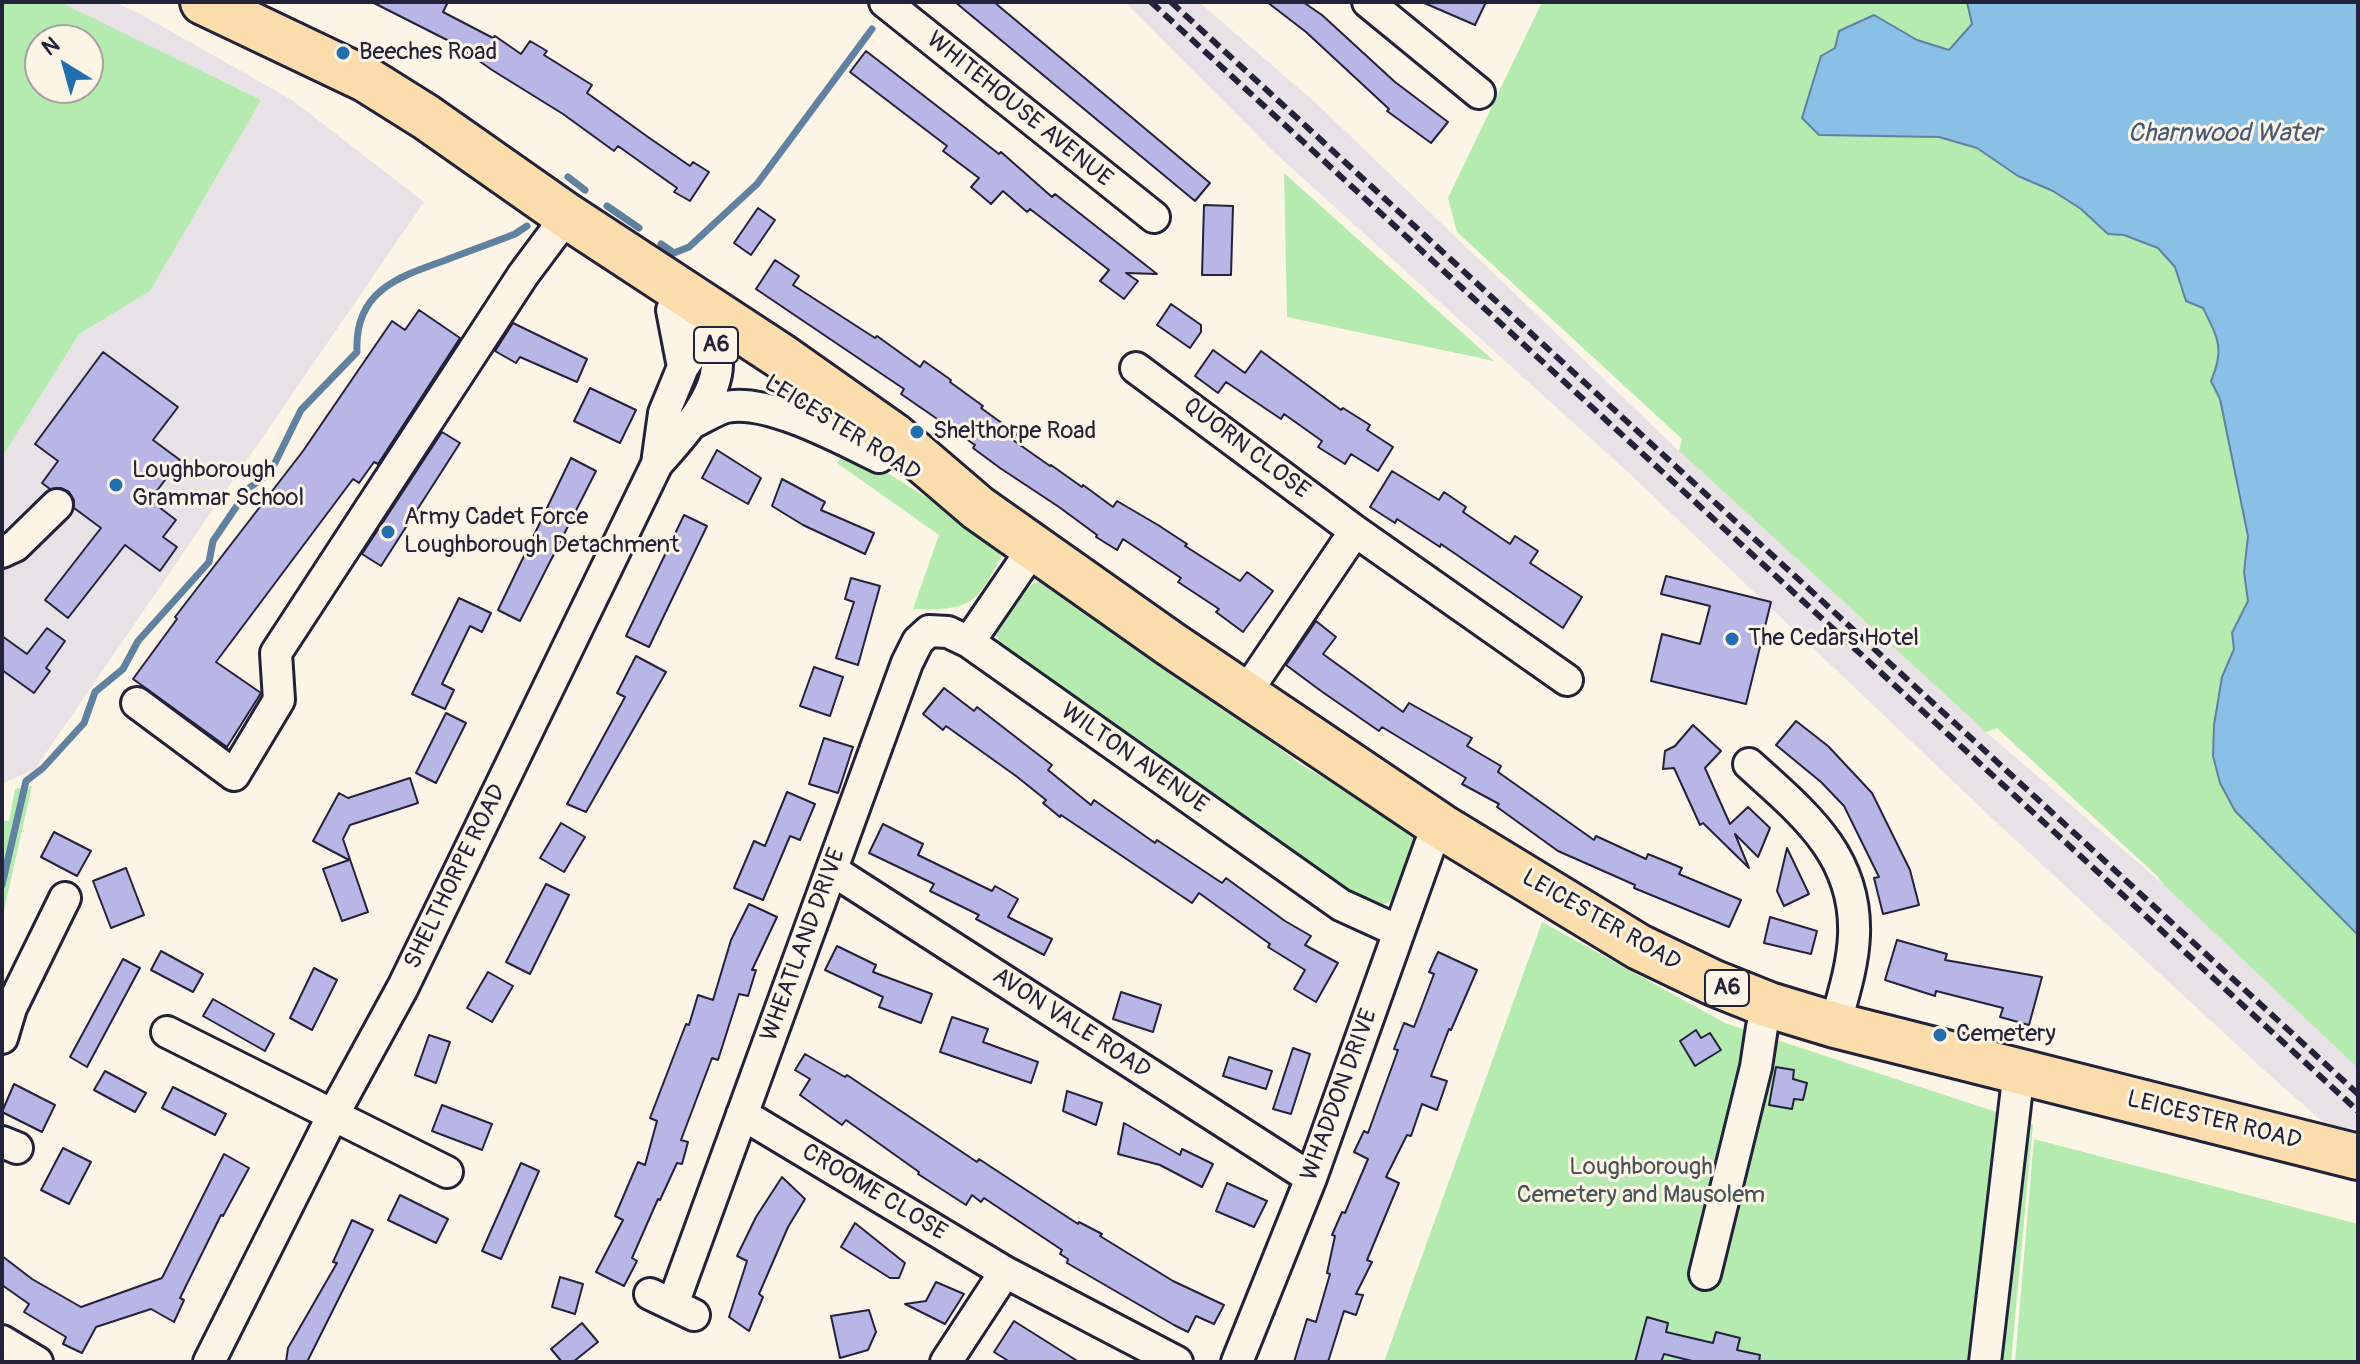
<!DOCTYPE html>
<html>
<head>
<meta charset="utf-8">
<style>
  body { margin:0 }
  #map { position:relative; width:2360px; height:1364px; overflow:hidden; background:#fcf5e5; font-family:Pangolin,sans-serif }
  canvas { display:block }
  .frame { position:absolute; inset:0; border:4px solid #22223b; pointer-events:none }
  .north { position:absolute; left:24px; top:24px; width:80px; height:80px; box-sizing:border-box; background:#fcf5e5; border:2px solid #a5a1a1; border-radius:50%; rotate:323deg; font-size:22px; font-weight:700; line-height:32px; text-align:center; color:#22223b }
  .north::after { content:''; display:block; margin:auto; width:28px; height:36px; background:#1f6fb2; clip-path:polygon(50% 0,100% 100%,50% 72%,0 100%) }
</style>
</head>
<body>
<div id="map">
<canvas width="2360" height="1364"></canvas>
<div class="frame"></div>
<div class="north">N</div>
</div>
<script>
const g = document.querySelector('canvas').getContext('2d');
g.lineJoin = 'round';
function fillPath(path, color) { g.fillStyle = color; g.fill(path, 'evenodd'); }
function strokePath(path, color, width, dash) { g.strokeStyle = color; g.lineWidth = width; g.lineCap = dash ? 'butt' : 'round'; g.setLineDash(dash || []); g.stroke(path); }
function label(font, color, halo, rows, align = 'center') {
  g.font = font + ' Pangolin,sans-serif'; g.lineWidth = 6; g.setLineDash([]); g.textBaseline = 'middle'; g.strokeStyle = halo; g.fillStyle = color; for (const [text, x, y, turn = 0] of rows) {
    g.save(); g.translate(x, y); g.rotate((+turn || 0) * Math.PI / 180); g.textAlign = isNaN(turn) ? turn : align; if (halo) g.strokeText(text, 0, 0); g.fillText(text, 0, 0); g.restore();
  }
}
fillPath(new Path2D(`
  M2,2H115L142,15L292,100L424,202L35,769L2,784ZM40,40H88V88H40Z
  M1125,2H1199L1318,105L1679,451L1986,732L2164,885L2358,1061V1153L2264,1070L1997,823L1630,474L1275,153Z`), '#e8e2e6');
fillPath(new Path2D(`
  M2,2H60L261,100L150,291L79,334L2,457ZM40,40H88V88H40Z
  M1542,2H2358V1068L2164,885L2156,875L1997,728L1986,732L1679,451L1682,439L1457,232L1448,198Z
  M1284,173L1494,361L1287,317Z
  M848,448L986,535L996,545L1001,557C975,607 969,610 913,609L939,535L837,463Z
  M1041,581L1060,585L1072,593L1300,764L1398,822C1402,826 1409,831 1411,836C1417,846 1411,858 1408,867C1399,895 1394,911 1360,903L1008,658C1003,650 998,643 997,634C995,611 1021,586 1041,581Z
  M32,786L2,919V821H9L15,789Z
  M1542,922L1725,1023L2033,1124L2011,1362H1384Z
  M2034,1139L2358,1224V1362H2015Z`), '#b4ecaf');
const water = new Path2D(`
  M1967,2H2358V935L2235,811L2220,783L2213,756L2214,725L2222,677L2234,649L2232,633L2248,601L2244,572L2248,536L2220,399L2211,381C2225,349 2218,338 2203,308L2186,301L2175,267L2158,248L2124,235L2108,234L2081,209L2053,191L2018,176L1977,148L1939,137L1819,135L1802,118L1821,56L1835,48L1839,31L1874,15L1917,40L1949,50L1972,24Z`);
fillPath(water, '#88c0e6');
strokePath(water, '#5f81a2', 2);
strokePath(new Path2D(`
  M568,177L585,190
  M607,206L639,228
  M661,244L674,253L689,247L757,184L872,29
  M2,885L26,781L43,768L84,723L95,692L123,669L138,641L209,562L213,541L249,488L270,473L301,410L357,352C354,291 398,277 446,260C469,251 492,243 515,234L527,226`), '#5f81a2', 7);
const building = new Path2D(`
  M372,2H448L443,12L493,38L495,36L521,54L530,41L547,51L544,55L592,85L587,93L648,137L690,166L693,162L709,172L690,201L674,192L677,188L618,146L614,151L563,114L492,70L455,44Z
  M955,2H994L1210,183L1195,201Z
  M1267,2H1303L1322,15L1395,82L1448,122L1431,143L1387,111L1389,109L1306,32Z
  M1422,2H1486L1475,25Z
  M866,51L999,154L1001,152L1052,197L1055,194L1157,274L1126,273L1138,281L1124,299L1100,281L1109,270L1030,209L1027,212L1003,191L991,204L971,187L979,178L943,151L947,146L850,72Z
  M1204,205L1233,206L1231,275H1202Z
  M758,208L775,220L751,255L734,243Z
  M775,260L799,276L793,285L875,338L877,336L920,367L924,361L951,380L950,382L983,406L981,408L1017,434L1013,440L1050,466L1051,465L1082,487L1083,485L1113,507L1117,501L1158,525L1187,544L1185,546L1240,581L1247,572L1273,591L1243,632L1216,612L1219,609L1178,582L1181,578L1123,539L1117,550L1096,537L1097,535L1059,507L1000,468L973,448L975,445L901,394L904,389L756,289Z
  M1171,304L1201,325V332L1190,348L1157,325Z
  M419,310L460,338L378,464L374,462L359,483L353,479L216,662L261,693L227,747L133,679L177,619L175,617L303,451L392,321L405,330Z
  M513,323L587,359L577,382L520,357L516,363L495,351Z
  M1213,350L1245,373L1261,351L1341,410L1343,408L1370,425L1367,430L1393,447L1378,471L1351,454L1345,464L1318,447L1322,441L1284,414L1281,419L1226,382L1218,393L1195,376Z
  M103,352L178,407L153,440L180,460L150,500L176,520L163,537L177,547L160,571L125,545L68,618L45,600L101,528L74,508V500L69,492L61,488L50,489L42,483L58,461L35,444Z
  M590,388L636,410L620,443L574,421Z
  M442,432L460,443L381,566L362,554Z
  M717,450L761,478L748,504L702,478Z
  M571,458L596,471L520,621L498,610Z
  M1392,471L1439,500L1444,492L1466,507L1463,512L1510,544L1515,536L1538,551L1530,563L1582,597L1563,628L1441,544L1440,547L1397,519L1395,523L1370,507Z
  M782,479L825,502L821,510L874,533L865,554L803,525L772,506Z
  M684,515L707,526L649,647L626,636Z
  M1666,576L1771,602L1746,704L1651,681L1662,634L1700,644L1710,606L1661,594Z
  M851,578L880,586L858,665L836,658L854,602L845,599Z
  M459,598L491,613L482,632L470,626L442,684L454,690L445,709L412,694Z
  M1316,621L1336,637L1323,654L1403,712L1409,703L1472,738L1467,746L1501,766L1498,772L1594,840L1596,836L1646,859L1648,854L1682,868L1679,874L1741,900L1729,927L1634,888L1635,885L1558,851L1497,807L1499,804L1462,784L1466,778L1382,727L1379,731L1321,691L1286,665Z
  M47,628L65,641L46,668L50,671L34,693L2,670V636L27,654Z
  M636,656L666,672L586,812L567,804L625,697L617,693Z
  M814,667L843,677L830,716L800,706Z
  M944,688L974,711L977,707L1035,752L1052,765L1048,770L1091,805L1094,800L1155,843L1157,840L1222,883L1226,878L1285,921L1311,936L1305,945L1338,963L1316,1002L1294,989L1305,970L1268,947L1270,944L1199,893L1192,903L1061,815L1060,817L1043,803L1046,800L1016,776L946,726L943,730L923,714Z
  M446,713L466,723L436,783L416,773Z
  M1796,721L1828,746L1872,793L1910,870L1919,905L1883,914L1874,878L1879,877L1844,806L1821,782L1776,745Z
  M1693,725L1721,751L1705,768L1730,824L1748,807L1770,828L1758,857L1735,834L1749,868L1703,823L1700,825L1674,768L1663,769L1665,751L1675,746Z
  M824,738L853,747L838,793L809,784Z
  M410,778L418,803L350,825L343,839L368,912L342,921L323,869L349,860L313,841L339,793L348,798Z
  M787,792L815,804L800,840L790,836L763,900L734,888L754,841L765,846Z
  M561,823L585,837L564,872L540,858Z
  M883,824L923,844L918,855L992,891L995,886L1018,899L1008,917L1052,939L1044,955L976,919L979,915L930,891L934,884L869,853Z
  M54,832L91,851L77,876L41,857Z
  M1787,848L1809,894L1784,906L1777,891Z
  M126,868L144,915L111,928L93,881Z
  M546,884L569,895L530,974L506,962Z
  M749,904L777,917L752,970H756L748,996L739,994L718,1060L712,1058L681,1140L688,1142L682,1164L677,1163L660,1200L658,1199L632,1258L637,1261L624,1286L596,1272L623,1220L615,1216L638,1162L645,1165L657,1121L650,1118L686,1024L689,1025L698,995L713,1000L731,940Z
  M1770,917L1817,931L1811,954L1764,943Z
  M1897,940L1947,954L1945,960L2042,977L2029,1025L2000,1017L2003,1008L1936,991L1935,996L1885,980Z
  M837,946L876,965L873,972L932,994L921,1023L879,1007L883,997L825,970Z
  M161,951L203,974L193,992L151,970Z
  M1438,952L1477,970L1451,1030L1449,1029L1431,1076L1447,1081L1437,1110L1422,1104L1411,1136L1407,1135L1386,1177L1399,1183L1367,1260L1372,1262L1356,1294L1363,1295L1356,1315L1344,1311L1328,1362H1294L1307,1319L1316,1322L1330,1274L1327,1273L1335,1236L1332,1235L1342,1212L1345,1213L1368,1159L1354,1152L1364,1131L1368,1133L1398,1050L1394,1049L1404,1023L1414,1027L1434,974L1429,972Z
  M123,959L140,968L87,1067L70,1057Z
  M314,968L337,980L312,1030L290,1018Z
  M488,972L513,986L492,1022L467,1008Z
  M1121,992L1161,1005L1153,1032L1113,1019Z
  M213,999L274,1034L265,1051L203,1016Z
  M952,1017L988,1029L983,1042L1038,1062L1031,1083L940,1052Z
  M1696,1030L1701,1038L1710,1033L1721,1050L1695,1066L1680,1041Z
  M429,1035L450,1042L436,1083L415,1075Z
  M1293,1048L1310,1054L1291,1114L1273,1109Z
  M805,1054L845,1077L847,1075L977,1162L979,1159L1078,1224L1079,1222L1102,1234L1100,1236L1173,1281L1224,1305L1214,1324L1196,1316L1188,1332L1174,1325L1067,1263L1068,1259L1060,1254L1062,1250L984,1198L981,1202L972,1195L966,1205L918,1174L919,1172L846,1120L842,1125L800,1095L810,1079L795,1070Z
  M1229,1057L1272,1071L1266,1089L1223,1076Z
  M1776,1067L1794,1070L1793,1079L1807,1083L1803,1100L1794,1099L1792,1109L1769,1105Z
  M105,1071L146,1093L135,1112L94,1090Z
  M14,1084L55,1105L42,1132L2,1112Z
  M173,1087L226,1114L215,1135L162,1108Z
  M1067,1091L1102,1103L1096,1125L1063,1111Z
  M442,1105L492,1124L482,1150L432,1131Z
  M1124,1123L1180,1155L1182,1149L1213,1164L1202,1187L1160,1165L1118,1154Z
  M63,1148L91,1162L69,1204L41,1190Z
  M224,1154L249,1168L223,1216L221,1215L180,1298L184,1300L174,1322L151,1309L96,1327L82,1353L63,1344L66,1337L24,1312L29,1304L2,1285V1256L32,1279L81,1307L162,1278Z
  M521,1163L539,1171L501,1259L482,1251Z
  M782,1177L805,1199L788,1227L759,1294L763,1297L749,1331L729,1317L747,1261L737,1256L756,1217Z
  M1227,1183L1267,1201L1254,1227L1216,1211Z
  M400,1195L448,1219L436,1243L388,1220Z
  M352,1220L373,1230L307,1362H286L288,1348L337,1263L333,1262Z
  M855,1223L905,1263L899,1278H890L841,1247Z
  M560,1277L583,1284L575,1314L552,1307Z
  M936,1282L964,1294L945,1324L905,1304L926,1301Z
  M869,1310L876,1332L868,1350L840,1358L831,1316Z
  M1647,1317L1668,1323L1666,1332L1713,1343L1716,1332L1740,1338L1737,1350L1760,1355L1759,1362H1696L1664,1354L1661,1362H1635Z
  M1014,1321L1079,1362H1010L994,1352Z
  M582,1323L598,1342L573,1362H562L551,1349Z`);
fillPath(building, '#b8b5e7');
strokePath(building, '#22223b', 2);
const minor = new Path2D(`
  M885,2L1154,217
  M1368,2L1479,93
  M672,310L683,367
  M1136,368L1355,531L1567,680
  M692,423C703,418 715,410 726,407C767,398 842,439 879,457
  M657,464L664,413L683,367L696,348L726,333
  M2,552L15,546L57,505
  M969,642L1034,547
  M1245,694L1355,531
  M137,703L234,775L279,700L276,653L523,275L567,216
  M1749,764C1803,813 1857,855 1854,935C1853,965 1843,996 1835,1025
  M832,870L1311,1178
  M167,1032L447,1172
  M2,1038L11,1008L65,898
  M742,1114L1005,1272L1177,1362
  M2,1142L17,1148
  M1705,1274L1756,1067L1762,1027L1769,1005
  M650,1294L694,1315
  M673,1304L907,663L918,641L929,631L948,632L969,642L1341,905L1398,931
  M2,1341L37,1362
  M209,1362L333,1115L403,987L657,464C679,439 718,398 717,363C717,342 700,317 689,300
  M946,1362L1005,1272
  M1237,1362L1311,1178L1430,845L1442,827
  M1985,1362L2019,1070`);
const highway = new Path2D(`
  M203,2L367,80L426,117L567,216L782,357L894,436L978,508L1172,645L1442,827L1639,947L1714,983L1769,1005L1835,1025L2358,1157`);
strokePath(minor, '#22223b', 36);
strokePath(highway, '#22223b', 50);
strokePath(minor, '#fcf5e5', 30);
strokePath(highway, '#faddab', 44);
strokePath(new Path2D(`
  M1151,2L2358,1111
  M1171,2L2358,1094`), '#22223b', 6, [12, 6]);
for (const [x, y, r, color] of [
  [343,53,8,"#1f6fb2"],
  [917,432,8,"#1f6fb2"],
  [116,485,8,"#1f6fb2"],
  [388,532,8,"#1f6fb2"],
  [1732,639,8,"#1f6fb2"],
  [1940,1035,8,"#1f6fb2"]
]) { const dot = new Path2D(); dot.arc(x, y, r, 0, 2 * Math.PI); g.fillStyle = color; g.fill(dot); strokePath(dot, '#fcf5e5', 3); }
for (const [x, y, w] of [
  [716,345,44],
  [1727,988,44]
]) { const box = new Path2D(); box.roundRect(x - w / 2, y - 18, w, 36, 6); g.fillStyle = '#fcf5e5'; g.fill(box); strokePath(box, '#22223b', 2); }
label('bold 22px', '#22223b', null, [
  ["A6",716,345],
  ["A6",1727,988]
]);
label('24px', '#22223b', '#fcf5e5', [
  ["Beeches Road",359,53],
  ["Shelthorpe Road",933,432],
  ["Loughborough",132,471],
  ["Grammar School",132,499],
  ["Army Cadet Force",404,518],
  ["Loughborough Detachment",404,546],
  ["The Cedars Hotel",1748,639],
  ["Cemetery",1956,1035]
], 'left');
label('24px', '#22223b', '#fcf5e5', [
  ["WHITEHOUSE AVENUE",1019,110,39],
  ["LEICESTER ROAD",842,429,32],
  ["QUORN CLOSE",1246,449,37],
  ["WILTON AVENUE",1134,759,35],
  ["SHELTHORPE ROAD",456,877,-64],
  ["LEICESTER ROAD",1601,921,30],
  ["WHEATLAND DRIVE",804,945,-70],
  ["AVON VALE ROAD",1071,1024,33],
  ["WHADDON DRIVE",1340,1095,-70],
  ["LEICESTER ROAD",2214,1121,14],
  ["CROOME CLOSE",874,1193,31]
]);
label('24px', '#465458', '#fcf5e5', [
  ["Loughborough",1641,1168],
  ["Cemetery and Mausolem",1641,1196]
]);
label('italic 26px', '#465977', '#fcf5e5', [
  ["Charnwood Water",2225,134]
]);
</script>
</body>
</html>
